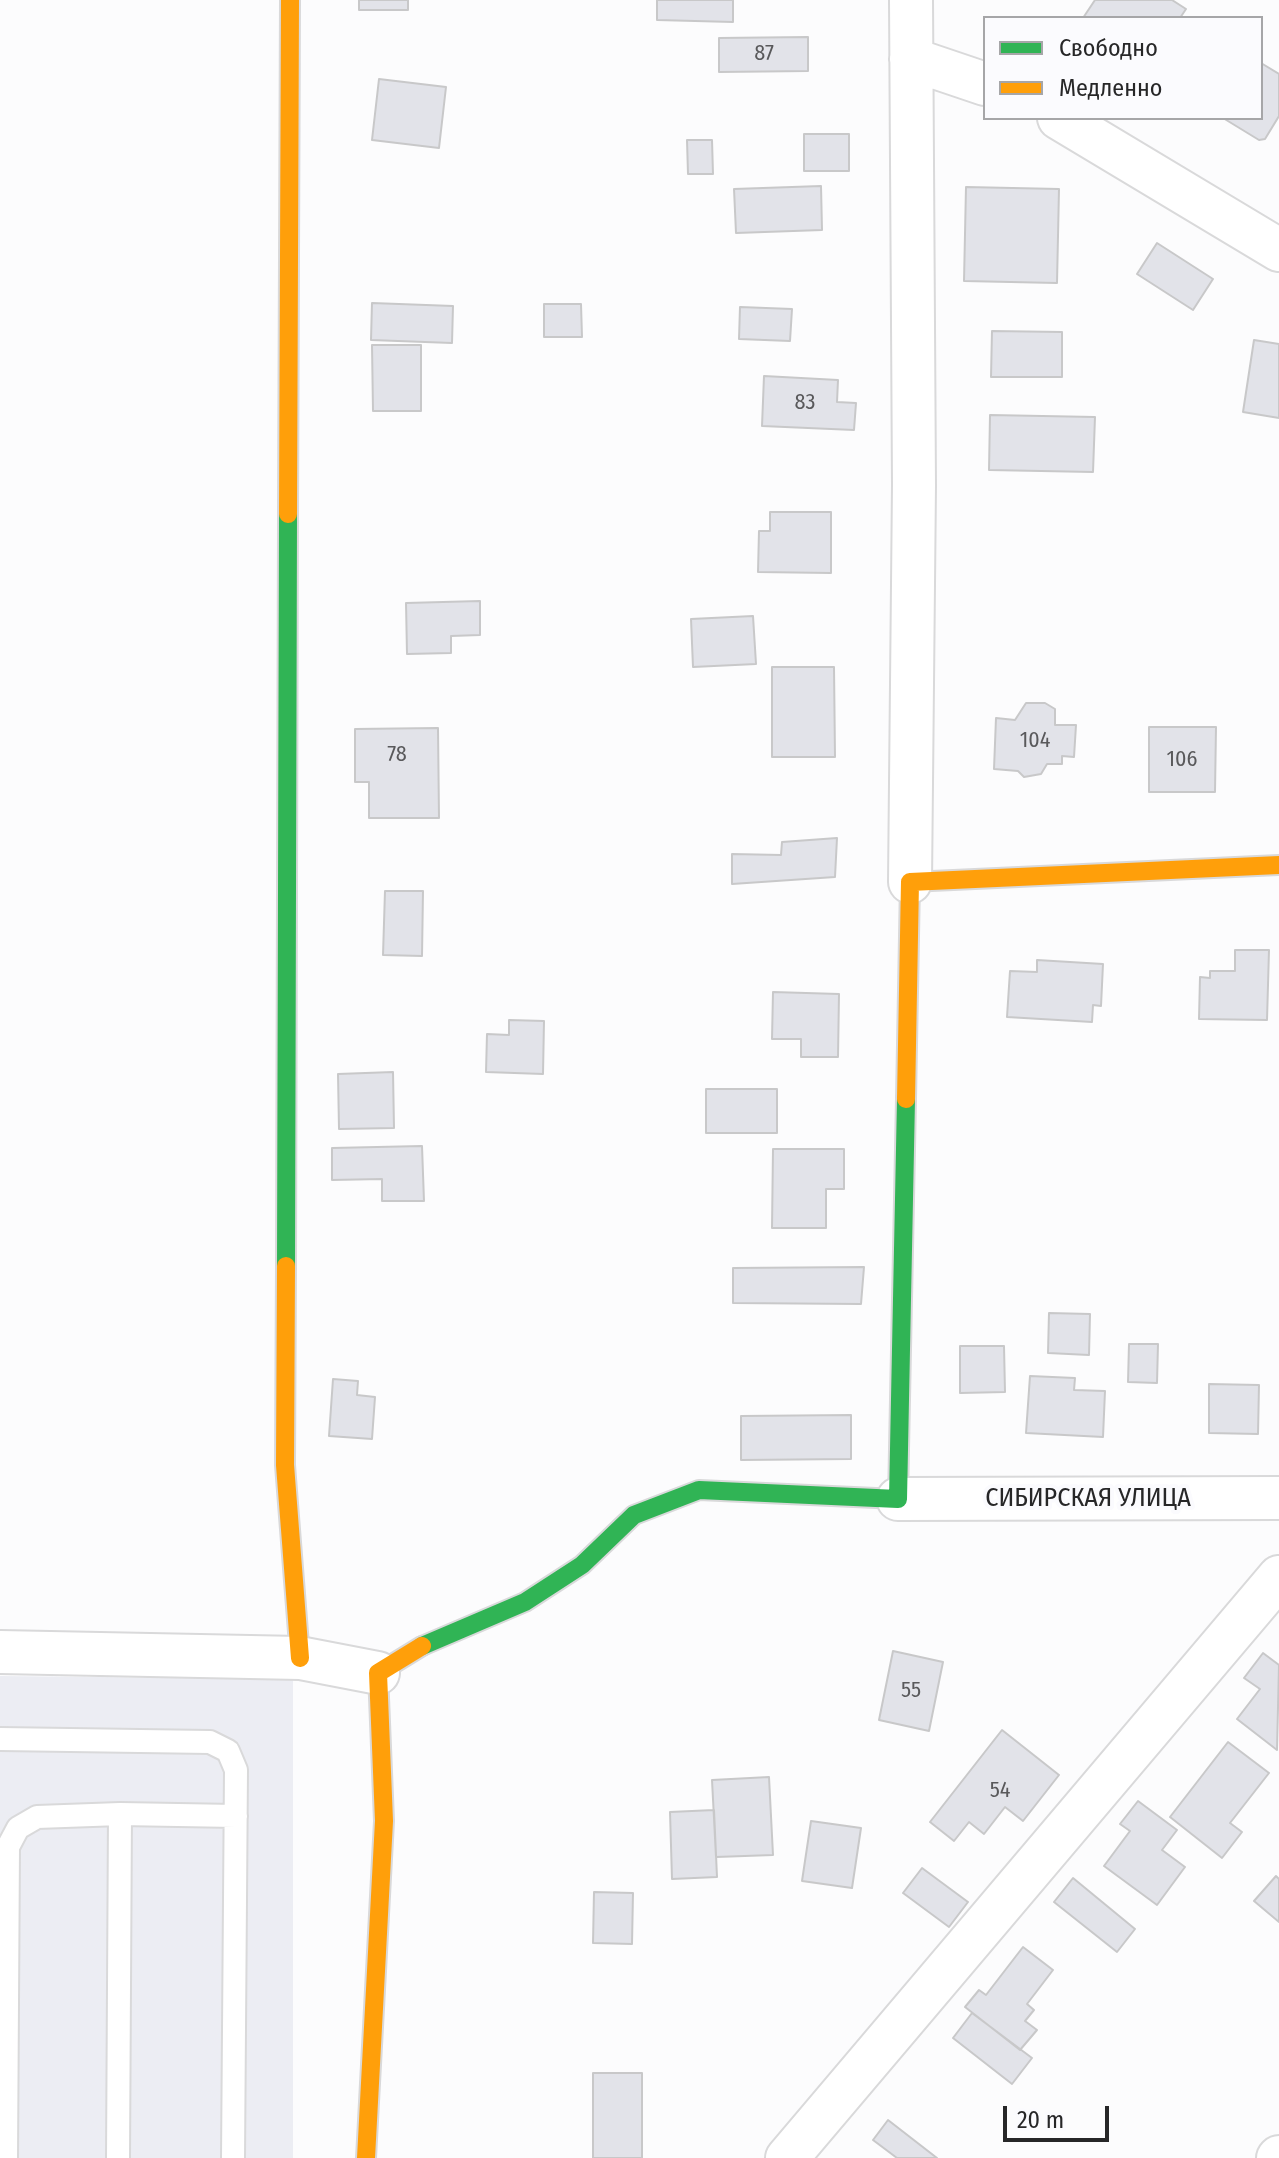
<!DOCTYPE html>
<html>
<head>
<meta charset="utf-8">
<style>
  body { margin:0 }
  #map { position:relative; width:1279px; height:2158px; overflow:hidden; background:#fcfcfd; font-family:"Fira Sans Condensed",sans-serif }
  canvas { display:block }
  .legend { position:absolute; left:983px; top:16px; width:280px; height:104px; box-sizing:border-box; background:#fbfbfe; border:2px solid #a6a6a8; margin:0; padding:10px 14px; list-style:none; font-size:24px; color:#272728 }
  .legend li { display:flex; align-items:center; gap:16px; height:40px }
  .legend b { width:40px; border:2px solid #a6a6a8 }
  .scale { position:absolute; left:1003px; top:2106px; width:106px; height:36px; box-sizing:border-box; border:4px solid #272728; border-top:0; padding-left:10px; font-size:24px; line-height:28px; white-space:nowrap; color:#272728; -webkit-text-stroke:6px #fbfbfe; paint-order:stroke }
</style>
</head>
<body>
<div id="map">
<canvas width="1279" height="2158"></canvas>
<ul class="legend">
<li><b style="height:10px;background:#30b455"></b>Свободно</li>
<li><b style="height:10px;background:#ff9f0a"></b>Медленно</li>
</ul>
<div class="scale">20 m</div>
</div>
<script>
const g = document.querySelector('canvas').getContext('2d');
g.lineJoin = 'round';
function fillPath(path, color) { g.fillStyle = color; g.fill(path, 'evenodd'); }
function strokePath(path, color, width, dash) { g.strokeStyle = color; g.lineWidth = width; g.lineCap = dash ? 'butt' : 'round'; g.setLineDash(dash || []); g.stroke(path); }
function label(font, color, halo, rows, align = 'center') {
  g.font = font + ' "Fira Sans Condensed",sans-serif'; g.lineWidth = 8; g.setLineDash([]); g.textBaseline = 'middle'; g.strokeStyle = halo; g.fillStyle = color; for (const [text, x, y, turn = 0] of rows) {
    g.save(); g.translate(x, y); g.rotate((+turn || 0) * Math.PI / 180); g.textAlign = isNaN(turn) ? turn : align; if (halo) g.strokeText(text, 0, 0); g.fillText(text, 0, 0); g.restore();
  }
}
fillPath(new Path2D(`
  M0,1676L293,1679V2158H0Z`), '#ecedf3');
const building = new Path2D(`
  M359,0H408V10H359Z
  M657,0H733V22L657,20Z
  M1095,0H1172L1186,9L1180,18H1083Z
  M808,37V71L719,72V38Z
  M1261,63L1279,74V116L1265,139L1259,140L1223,118H1261Z
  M379,79L446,87L439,148L372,140Z
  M804,134H849V171H804Z
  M687,140H712L713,174H688Z
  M821,186L822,230L736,233L734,189Z
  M966,187L1059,189L1057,283L964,281Z
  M1157,243L1213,279L1193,310L1137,274Z
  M372,303L453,306L452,343L371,340Z
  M544,304H581L582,337H544Z
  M740,307L792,309L790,341L739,339Z
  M992,331L1062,332V377H991Z
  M1254,340L1279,344V418L1243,412Z
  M372,345H421V411H373Z
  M764,376L838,380L837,402L856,403L854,430L762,426Z
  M990,415L1095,417L1093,472L989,470Z
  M770,512H831V573L758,572L759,531H770Z
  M480,601V635L451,636V653L407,654L406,603Z
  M753,616L756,664L693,667L691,619Z
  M772,667H834L835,757H772Z
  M1026,703H1045L1055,709V725H1076L1074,757L1062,756V764H1047L1041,774L1024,777L1018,771L994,769L996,718L1015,720Z
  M1149,727H1216L1215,792H1149Z
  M438,728L439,818H369V782H355V729Z
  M837,838L835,877L732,884V854L781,855L782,842Z
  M385,891H423L422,956L383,955Z
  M1235,950H1269L1267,1020L1199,1019L1200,977L1210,978V971H1235Z
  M1037,960L1103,964L1101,1006L1093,1005L1092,1022L1007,1017L1010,971L1037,972Z
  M773,992L839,994L838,1057H801V1039H772Z
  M509,1020L544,1021L543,1074L486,1072L487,1034L509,1035Z
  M393,1072L394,1128L339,1129L338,1074Z
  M706,1089H777V1133H706Z
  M422,1146L424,1201H382V1179L332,1180V1148Z
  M773,1149H844V1189H826V1228H772Z
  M864,1267L861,1304L733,1303V1268Z
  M1049,1313L1090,1314L1089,1355L1048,1353Z
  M1129,1344H1158L1157,1383L1128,1382Z
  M960,1346H1004L1005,1392L960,1393Z
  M1030,1376L1075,1378L1074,1390L1105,1391L1103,1437L1026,1433Z
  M333,1379L358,1381L357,1395L375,1397L372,1439L329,1436Z
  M1209,1384L1259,1385L1258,1434L1209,1433Z
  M851,1415V1459L741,1460V1416Z
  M893,1651L943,1662L929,1731L879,1720Z
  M1263,1653L1279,1665L1277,1750L1237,1719L1260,1689L1244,1678Z
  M1002,1730L1059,1775L1023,1821L1005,1807L984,1834L969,1822L954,1841L930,1822Z
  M1228,1742L1269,1773L1230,1823L1242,1832L1222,1858L1170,1817Z
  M769,1777L773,1855L716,1857L712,1780Z
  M1138,1801L1177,1830L1162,1850L1185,1867L1157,1905L1104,1866L1130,1831L1120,1824Z
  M714,1810L717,1877L672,1879L670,1812Z
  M811,1821L861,1828L852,1888L802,1881Z
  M922,1868L968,1902L949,1927L903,1893Z
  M1276,1876L1279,1879V1922L1254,1901Z
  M1073,1878L1135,1929L1117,1952L1054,1902Z
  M594,1892L633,1893L632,1944L593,1943Z
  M1023,1947L1053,1970L1027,2004L1034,2010L1025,2021L1037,2030L1020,2050L965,2007L979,1990L986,1995Z
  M972,2013L1032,2058L1012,2084L953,2038Z
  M593,2073H642V2158H593Z
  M888,2120L937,2158H897L873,2140Z`);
fillPath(building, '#e2e3e9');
strokePath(building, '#c8c8c9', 2);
const lane = new Path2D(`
  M0,1739L210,1742L228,1751L236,1770L233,2158
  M6,2158L8,1847L18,1828L37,1817L120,1814L236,1816
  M118,2158L120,1814`);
const street = new Path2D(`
  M911,59L985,84
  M1059,118L1279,250
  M910,882L914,485L911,0
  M898,1499L1279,1498
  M0,1652L300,1658L378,1673
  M787,2158L1279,1577
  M1278,2158L1279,2157`);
const fast = new Path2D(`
  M286,1266L288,514
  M422,1646L525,1602L582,1565L634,1515L699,1490L898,1499L906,1099`);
const slow = new Path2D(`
  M288,514L290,0
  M906,1099L910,882L1279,865
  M286,1266L285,1465L300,1658
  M366,2158L384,1821L378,1673L422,1646`);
strokePath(lane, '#d9d9da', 26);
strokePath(street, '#d9d9da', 46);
strokePath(fast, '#d9d9da', 22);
strokePath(slow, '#d9d9da', 22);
strokePath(lane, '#fff', 22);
strokePath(street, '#fff', 42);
strokePath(fast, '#30b455', 18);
strokePath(slow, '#ff9f0a', 18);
label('22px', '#59595b', null, [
  ["87",764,54],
  ["83",805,403],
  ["104",1035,741],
  ["78",397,755],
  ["106",1182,760],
  ["55",911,1691],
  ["54",1000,1791]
]);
label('26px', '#272728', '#fbfbfe', [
  ["СИБИРСКАЯ УЛИЦА",1088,1499]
]);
</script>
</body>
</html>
